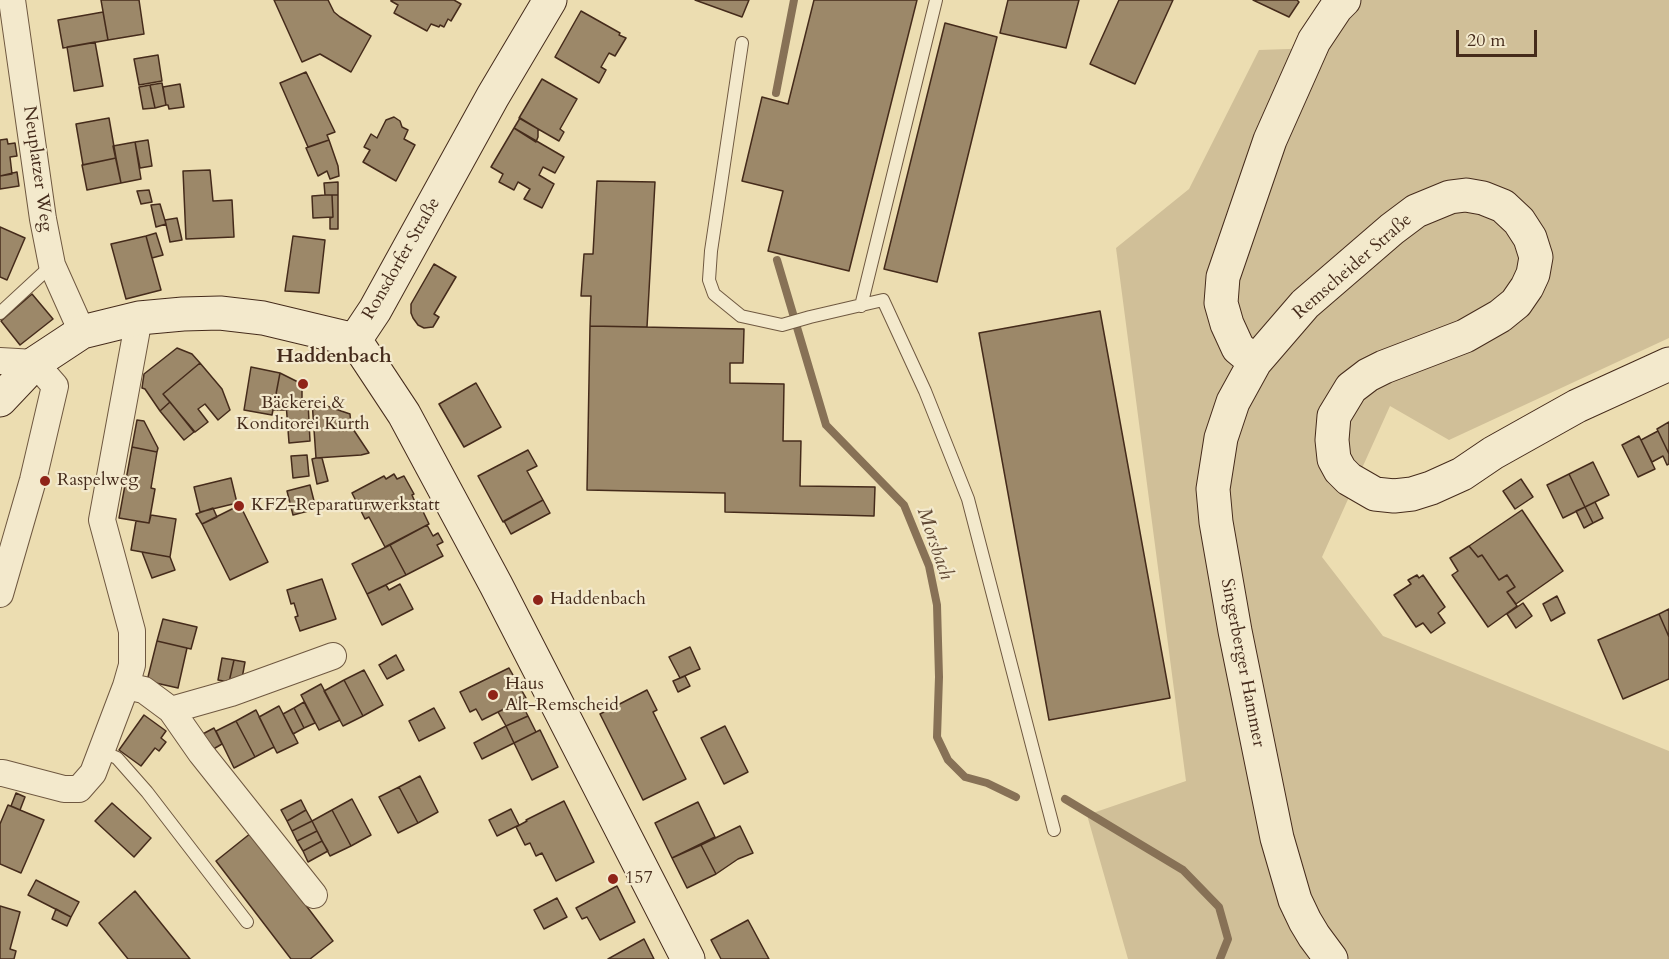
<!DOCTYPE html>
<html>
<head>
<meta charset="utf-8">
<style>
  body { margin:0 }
  #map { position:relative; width:1669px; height:959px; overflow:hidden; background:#ecddb1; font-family:Cardo,serif }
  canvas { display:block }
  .scale { position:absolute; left:1456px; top:30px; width:81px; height:27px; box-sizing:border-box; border:3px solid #452b1b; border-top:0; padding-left:8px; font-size:18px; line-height:21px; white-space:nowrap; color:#452b1b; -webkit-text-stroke:4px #f3e9cc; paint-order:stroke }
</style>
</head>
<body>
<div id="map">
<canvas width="1669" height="959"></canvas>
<div class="scale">20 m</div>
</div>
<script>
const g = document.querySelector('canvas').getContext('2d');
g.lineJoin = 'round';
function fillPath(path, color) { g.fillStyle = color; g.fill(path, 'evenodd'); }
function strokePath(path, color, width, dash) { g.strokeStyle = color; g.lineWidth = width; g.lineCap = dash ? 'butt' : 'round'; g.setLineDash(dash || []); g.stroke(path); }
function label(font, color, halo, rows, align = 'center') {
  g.font = font + ' Cardo,serif'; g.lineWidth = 4.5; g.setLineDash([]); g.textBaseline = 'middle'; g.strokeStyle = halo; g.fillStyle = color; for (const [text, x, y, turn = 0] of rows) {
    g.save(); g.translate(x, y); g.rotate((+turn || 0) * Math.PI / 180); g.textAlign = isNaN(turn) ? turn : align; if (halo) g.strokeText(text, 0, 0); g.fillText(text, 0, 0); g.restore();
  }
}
fillPath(new Path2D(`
  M1359,0H1669V338L1449,440L1390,406L1322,557L1383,636L1669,751V959H1128L1087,815L1186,781L1116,248L1189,189L1259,50L1318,48Z`), '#d0bf98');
strokePath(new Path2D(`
  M776,93L794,0
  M777,260L826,425L904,505L929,566L937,605L939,677L937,737L948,760L965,777L987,783L1016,797
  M1065,799L1183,870L1219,907L1228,939L1220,959`), '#877156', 8);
const building = new Path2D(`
  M101,0H139L144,34L108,40Z
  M274,0H328L334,12L340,17L371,36L351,72L320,54L302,62Z
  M391,0H454L461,4L451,21L448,19L444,27L440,25L439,27L431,24L427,31L394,13L398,5L391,1Z
  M695,0H749L742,17Z
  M814,0H917L849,271L768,251L783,191L742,181L762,97L788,104Z
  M1008,0H1079L1066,48L1000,33Z
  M1119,0H1173L1135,84L1090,64Z
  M1253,0H1297L1299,2L1289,17Z
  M581,11L620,33L619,35L626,38L615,56L609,53L601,67L606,70L599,83L555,57Z
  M103,12L108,40L63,48L58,20Z
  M945,23L997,37L937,282L884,269Z
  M95,42L103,86L74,91L67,47Z
  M158,55L162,81L139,85L134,59Z
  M306,72L335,132L327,135L329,140L308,147L280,83Z
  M542,79L577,99L560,129L564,132L559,141L519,118Z
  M162,83L166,105L155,108L150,85Z
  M180,84L184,107L169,109L168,105H166L163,87Z
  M150,85L155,108L143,109L139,87Z
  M394,117L400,121L402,127L408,130L404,139L415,145L396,181L363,162L370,150L364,147L371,134L377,138L386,120Z
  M109,118L116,158L83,165L76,124Z
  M520,118L538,129V137L536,142L514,128Z
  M514,128L564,157L555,173L543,167L539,175L554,184L542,208L524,199L530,189L518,182L514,190L499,182L503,174L491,167Z
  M7,139L8,144L15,143L17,156L10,157L12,174L0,176V140Z
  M148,140L152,166L140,168L135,142Z
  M329,140L338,166L339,176L330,179L327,171L318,176L306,148Z
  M135,142L141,179L121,183L113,146Z
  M116,158L121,183L87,190L82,165Z
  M210,170L213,201L232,200L234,237L186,239L183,171Z
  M17,172L19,186L0,189V176Z
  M597,181L655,182L647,327L590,326L591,296H581L584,254H593Z
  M338,182V195H325L324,183Z
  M149,190L152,202L141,204L137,191Z
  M325,195H332L333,217L313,218L312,196Z
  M332,195H338V229H330V218L333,217Z
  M160,204L166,224L156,227L151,205Z
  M177,218L182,240L170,242L165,220Z
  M0,227L25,238L7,280L0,277Z
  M156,233L163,255L152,258L146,236Z
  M146,236L161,290L126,299L111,244Z
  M293,236L325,240L319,293L285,291Z
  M434,264L456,277L434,314L439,317L433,327L424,328L418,325L413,318L411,313V304Z
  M32,294L53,319L20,345L1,321Z
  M1100,311L1170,698L1049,720L979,333Z
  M590,326L744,329L743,363H730V383L784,384L783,441H801L800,486L875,487L874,516L725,512V493L587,490Z
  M177,348L192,354L200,363L163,394L170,402L160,411L145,389L142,388L144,374Z
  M200,363L222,389L230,410L218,420L205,404L198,409L208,422L195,432L163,394Z
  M251,367L280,373L272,415L244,410Z
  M280,373L302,384V402L286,403V410H273Z
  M476,383L501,427L464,447L439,404Z
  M312,401L350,414L351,426L369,453L361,455L316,458Z
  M170,402L194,432L184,440L160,411Z
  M301,402H308L310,441L289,443L286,403Z
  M137,420L144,421L158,448L157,452L132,447Z
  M1669,422V454L1657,429Z
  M1658,431L1669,454V464L1667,465L1663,456L1652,462L1641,440Z
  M1639,436L1655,469L1638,477L1622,445Z
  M132,447L157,452L151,488L155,489L149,523L119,518Z
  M528,450L537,466L527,471L543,500L503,522L478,476Z
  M307,455L309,476L293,478L291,456Z
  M316,458H322L328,481L317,484L312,459Z
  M1593,462L1609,495L1585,507L1569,474Z
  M394,474L397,479L404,476L414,494L412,495L415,502L418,501L429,524L385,547L369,517L365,519L352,493L384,476L386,479Z
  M1569,474L1585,507L1563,518L1547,485Z
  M231,478L237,503L200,512L194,487Z
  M1521,479L1533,497L1515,509L1503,491Z
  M310,485L316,509L293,515L287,491Z
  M543,500L550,513L511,534L504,521Z
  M1595,502L1603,518L1593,523L1585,507Z
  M240,505L268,562L230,580L202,524Z
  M1585,507L1593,523L1584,528L1576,511Z
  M213,508L217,517L202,524L196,514Z
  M1522,510L1563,571L1516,604L1507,592L1515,587L1507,575L1499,580L1482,555L1478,557L1469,546Z
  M151,515L176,519L170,557L131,550L136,521L149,523Z
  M427,525L433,536L438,533L443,542L437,545L443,556L406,575L390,545Z
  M390,545L406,575L367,594L352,564Z
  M1469,546L1478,557L1482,555L1499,580L1507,575L1515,587L1507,592L1517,606L1488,627L1452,575L1458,571L1450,558Z
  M142,552L170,557L175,570L152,578Z
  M1417,575L1419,578L1423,575L1445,607L1438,613L1445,623L1431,633L1423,623L1416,627L1394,595L1411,584L1408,580Z
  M322,579L336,619L300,631L295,617L298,616L294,603L291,604L287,590Z
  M400,584L413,609L382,625L367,594L386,585L389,590Z
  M1557,596L1565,613L1551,621L1543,604Z
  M1523,603L1532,616L1516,628L1507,614Z
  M1669,609V637L1659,614Z
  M1659,614L1669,637V679L1623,699L1598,640Z
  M163,619L197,627L191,649L157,641Z
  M157,641L187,648L178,688L147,681Z
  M690,647L700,669L680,678L669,657Z
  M396,655L404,670L387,679L379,665Z
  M222,658L234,660L229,682L218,680Z
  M234,660L245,662L241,684L229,682Z
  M509,668L526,698L482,720L476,709L470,712L460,692Z
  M364,670L383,705L363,716L344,680Z
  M685,676L690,686L678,692L673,681Z
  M344,680L363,716L343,726L324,691Z
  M321,684L340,720L319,730L301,695Z
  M647,690L657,710L653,712L686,779L643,800L600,714Z
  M520,701L528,716L506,726L498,712Z
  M304,702L315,723L304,728L294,708Z
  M279,706L298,743L277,753L259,717Z
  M294,708L304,728L293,734L283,714Z
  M434,708L445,728L419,741L409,721Z
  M256,710L274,747L255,757L236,721Z
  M144,715L166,731L161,738L166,742L159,751L155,748L141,766L119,750Z
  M528,716L536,732L514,743L506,726Z
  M236,721L255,757L234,768L216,731Z
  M506,726L514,743L482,759L474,743Z
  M725,726L748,772L724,784L701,738Z
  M214,728L222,744L210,751L199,736Z
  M540,730L558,767L532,780L514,743Z
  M420,776L438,812L418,823L399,787Z
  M399,787L418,823L398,833L379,797Z
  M16,793L25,797L20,810L11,806Z
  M352,799L371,835L351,846L332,810Z
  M301,800L306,810L287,821L281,810Z
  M564,801L594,862L556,881L542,853L536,856L530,843L525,845L516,827L527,821L526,820Z
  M698,802L715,837L672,858L655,823Z
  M112,803L151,838L134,857L95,821Z
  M8,805L44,820L21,873L0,864V824Z
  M511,809L519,825L497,836L489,820Z
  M306,810L312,821L292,831L287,821Z
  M332,810L351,846L330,856L312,821Z
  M312,821L317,831L297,841L292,831Z
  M740,826L753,853L738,859L716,874L701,845Z
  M317,831L322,841L303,851L297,841Z
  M251,833L333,941L310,959H291L216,861Z
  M322,841L328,851L308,862L303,851Z
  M701,845L716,874L687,888L672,858Z
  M36,880L79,902L71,917L28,895Z
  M617,886L635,922L600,940L587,917L582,919L576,908Z
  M135,891L190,959H128L99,923Z
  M557,898L567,917L544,929L534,910Z
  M0,906L20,912L10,949L16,951L14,959H0Z
  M56,909L71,917L67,926L52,919Z
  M748,920L769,959H721L711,940Z
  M644,939L654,959H608Z`);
fillPath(building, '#9c8869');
strokePath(building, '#452b1b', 1.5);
const lane = new Path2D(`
  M742,43L711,251L709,280L714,294L741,316L782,325L810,317L883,300L925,391L968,499L1054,830
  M861,306L936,0
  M0,313L52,265
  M101,751L117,758L147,792L247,922`);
const street = new Path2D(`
  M12,0L43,219L52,265L82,332
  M0,361L35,363L55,386L33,480L0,594
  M126,686L144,690L171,710
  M0,773H3L64,789H79L93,773L126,686L132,665V631L102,520L139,318
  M314,895L201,753L171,710L231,693L333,656`);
const secondary = new Path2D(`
  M355,340L404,414L496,585L688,959
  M355,340L375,310L493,96L550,0
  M1255,362L1238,348L1227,324L1221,303L1223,277L1270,140L1314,41L1336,8L1344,0
  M0,400L35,363L82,332L139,318L183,314L220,313L263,318L355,340
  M1331,959L1314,936L1305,921L1295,900L1277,838L1235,631L1216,522L1213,489L1221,438L1233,402L1255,362L1305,304L1392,229L1416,211L1450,197L1466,195L1483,198L1503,206L1519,221L1530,238L1536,257L1533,274L1527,287L1516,303L1500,316L1465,336L1384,367L1368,375L1351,388L1334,416L1332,440L1334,459L1340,470L1349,479L1375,494L1394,496L1412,494L1431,488L1462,474L1493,453L1577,406L1669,364`);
strokePath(lane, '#6f5840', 14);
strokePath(street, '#6f5840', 28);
strokePath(secondary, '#452b1b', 35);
strokePath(lane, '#f3e9cc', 12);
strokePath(street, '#f3e9cc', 26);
strokePath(secondary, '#f3e9cc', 33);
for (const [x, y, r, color] of [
  [303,384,6,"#8f2418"],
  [45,481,6,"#8f2418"],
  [239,506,6,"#8f2418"],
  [538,600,6,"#8f2418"],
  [493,695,6,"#8f2418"],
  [613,879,6,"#8f2418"]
]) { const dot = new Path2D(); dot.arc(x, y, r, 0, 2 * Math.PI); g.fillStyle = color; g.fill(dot); strokePath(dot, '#f3e9cc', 2); }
label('18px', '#452b1b', '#f3e9cc', [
  ["Neuplatzer Weg",37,169,82],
  ["Ronsdorfer Straße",402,259,-60],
  ["Remscheider Straße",1353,267,-41],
  ["Singerberger Hammer",1242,663,79]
]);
label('18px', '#452b1b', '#f3e9cc', [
  ["Bäckerei &",303,404,"center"],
  ["Konditorei Kurth",303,425,"center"],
  ["Raspelweg",57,481],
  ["KFZ-Reparaturwerkstatt",251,506],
  ["Haddenbach",550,600],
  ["Haus",505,685],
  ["Alt-Remscheid",505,706],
  ["157",625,879]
], 'left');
label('bold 20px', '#452b1b', '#f3e9cc', [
  ["Haddenbach",334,357]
]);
label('italic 20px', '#604834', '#f3e9cc', [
  ["Morsbach",934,544,71]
]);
</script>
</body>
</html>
